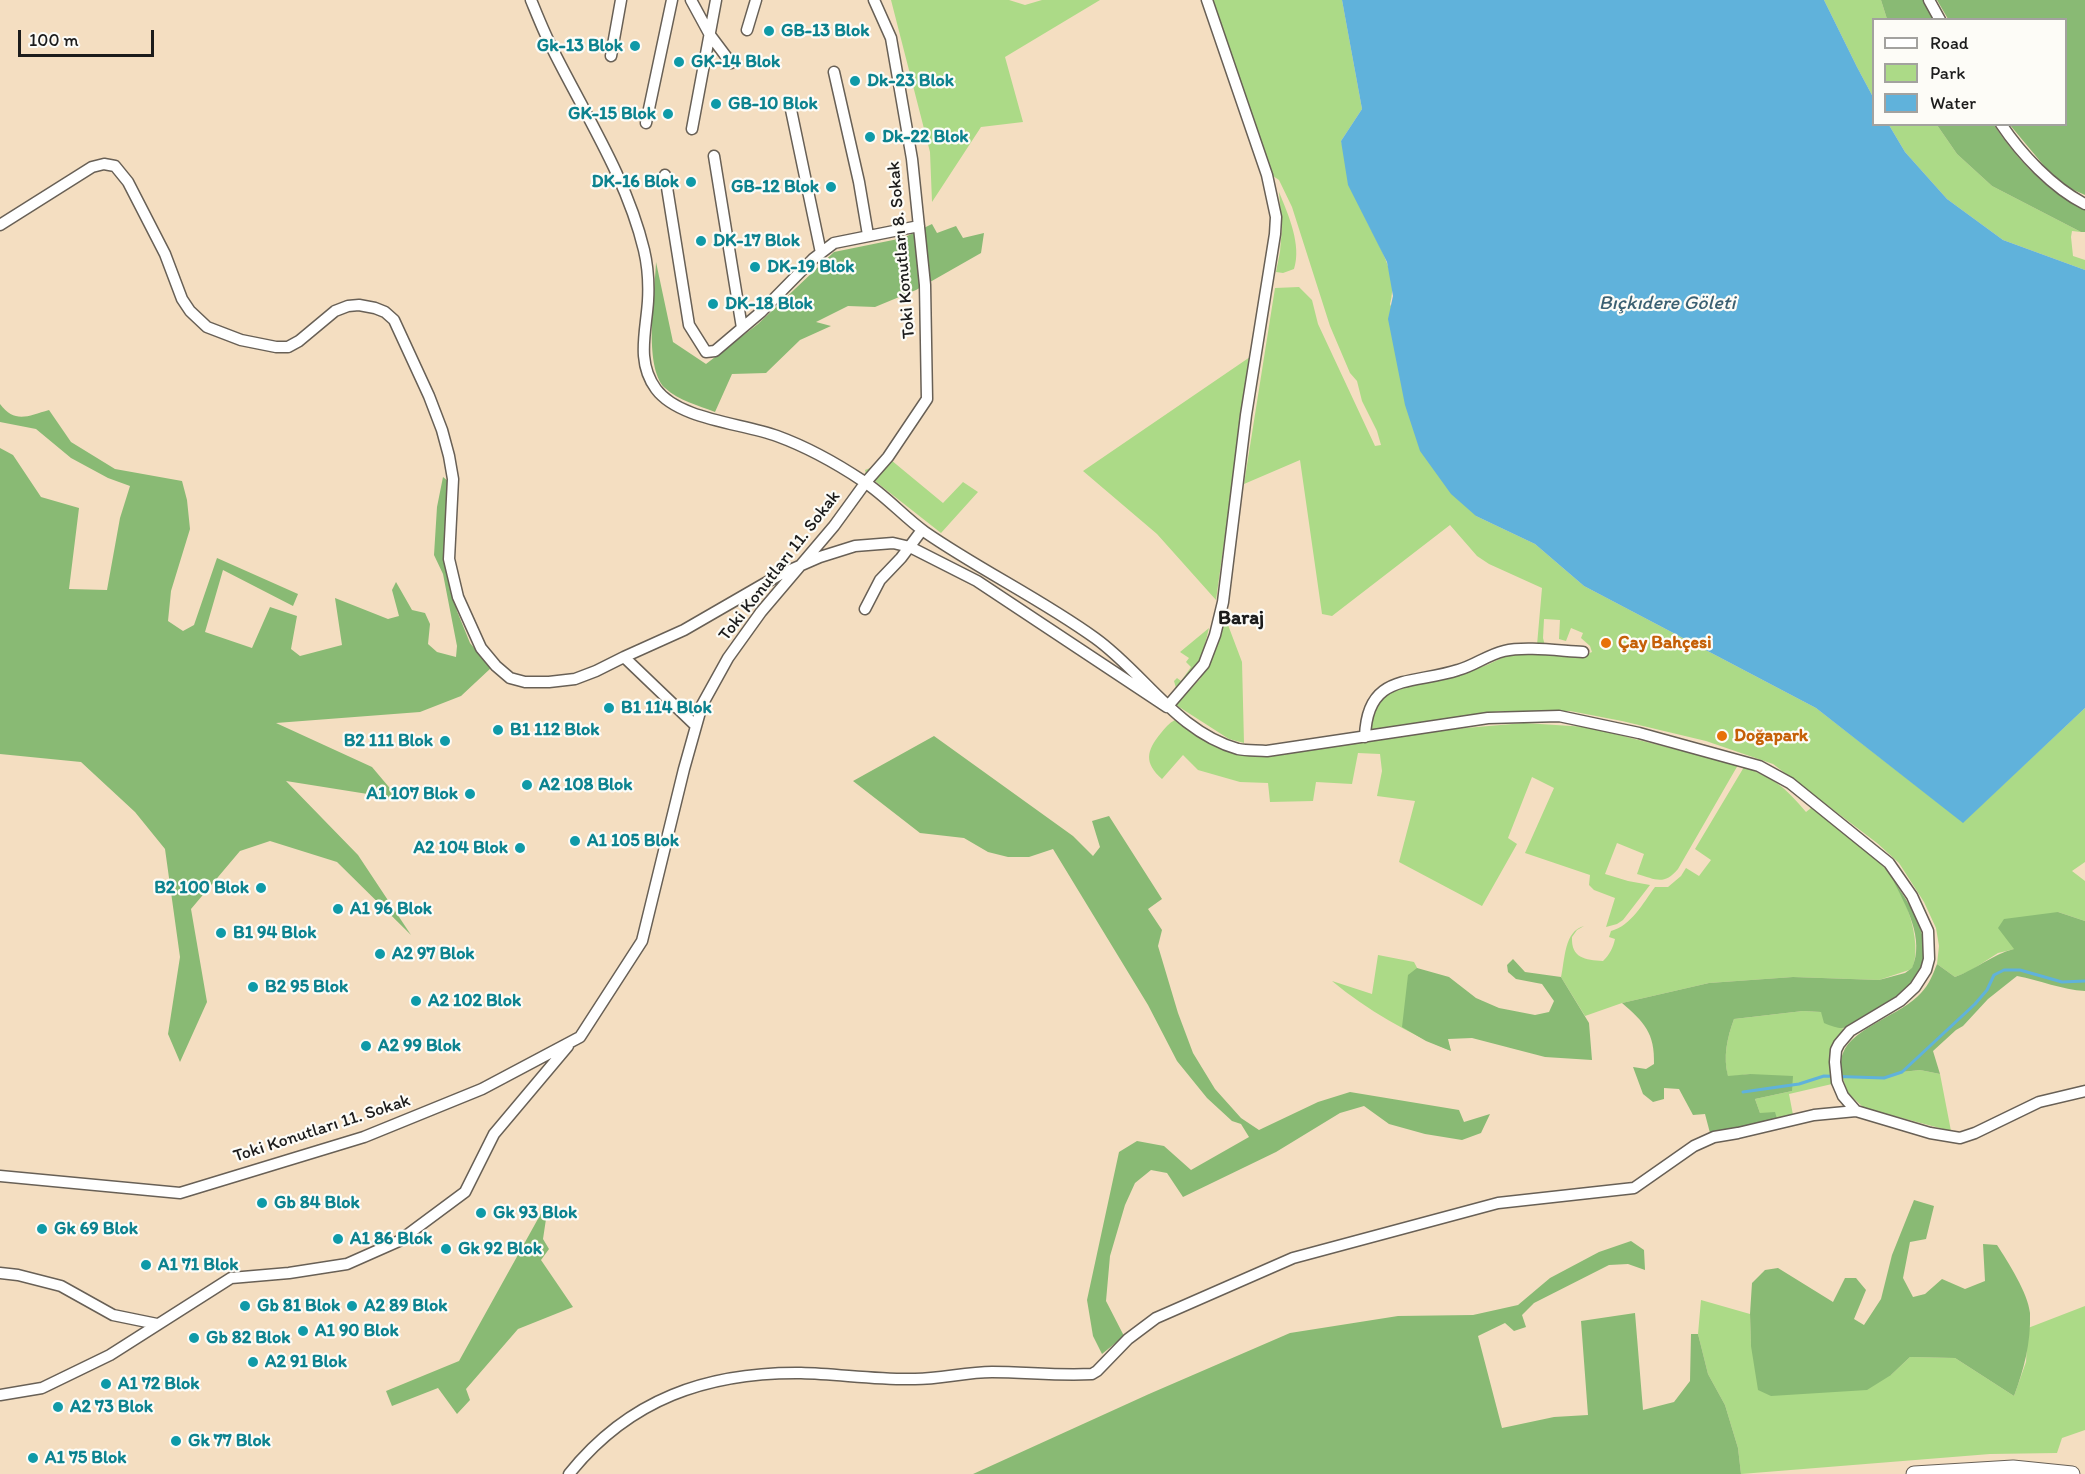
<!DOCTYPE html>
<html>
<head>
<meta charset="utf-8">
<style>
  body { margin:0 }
  #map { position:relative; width:2085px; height:1474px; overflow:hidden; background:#f4dec1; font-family:Itim,sans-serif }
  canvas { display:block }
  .legend { position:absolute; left:1872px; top:18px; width:195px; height:108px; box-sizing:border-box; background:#fdfcf7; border:2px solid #a3a29f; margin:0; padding:8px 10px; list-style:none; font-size:18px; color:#1c1c1c }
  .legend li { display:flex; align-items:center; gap:12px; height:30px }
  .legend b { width:30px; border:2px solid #a3a29f }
  .scale { position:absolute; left:18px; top:30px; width:136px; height:27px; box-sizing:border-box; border:3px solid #1c1c1c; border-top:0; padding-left:8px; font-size:18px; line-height:21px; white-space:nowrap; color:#1c1c1c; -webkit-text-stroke:4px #fdfcf7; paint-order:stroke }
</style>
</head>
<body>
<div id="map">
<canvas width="2085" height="1474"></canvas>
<ul class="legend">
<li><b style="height:8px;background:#fff"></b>Road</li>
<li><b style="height:16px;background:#acda87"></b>Park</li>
<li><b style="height:16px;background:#60b2db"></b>Water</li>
</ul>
<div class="scale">100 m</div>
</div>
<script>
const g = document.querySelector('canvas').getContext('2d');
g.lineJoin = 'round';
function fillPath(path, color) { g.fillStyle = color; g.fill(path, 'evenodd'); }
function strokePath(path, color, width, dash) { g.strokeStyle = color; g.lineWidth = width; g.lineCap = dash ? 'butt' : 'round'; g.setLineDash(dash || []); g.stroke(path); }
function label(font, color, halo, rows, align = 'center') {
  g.font = font + ' Itim,sans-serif'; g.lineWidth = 4.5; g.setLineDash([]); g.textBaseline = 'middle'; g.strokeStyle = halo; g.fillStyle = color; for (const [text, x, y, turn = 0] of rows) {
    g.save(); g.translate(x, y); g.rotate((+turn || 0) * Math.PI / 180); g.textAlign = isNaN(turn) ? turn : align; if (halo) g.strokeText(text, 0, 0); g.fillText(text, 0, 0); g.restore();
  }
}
fillPath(new Path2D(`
  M891,0H1009L1025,5L1042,0H1100L1005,57L1023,122L981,127L932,202L930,152Z
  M1211,0H1342L1362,109L1341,141C1348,163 1352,187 1361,209C1373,237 1400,272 1390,304L1476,516L1535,544L1584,586L1816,708L1963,822L2085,708V862L2072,871L2085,881V921L2058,912L2015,949L1998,953L1970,971L1955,977L1937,964L1939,946L1936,928L1924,902L1899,863L1877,843L1773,764L1706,741L1622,721L1570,711H1500L1370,730L1373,709L1389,691L1469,671L1487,665L1506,656L1520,653L1582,656L1592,652L1590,646L1581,638L1583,633L1571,628L1566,641L1559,639L1560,620L1544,619L1543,638L1545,646L1537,645L1542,588L1489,564L1477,556L1450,525L1332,616L1322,614L1300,460L1244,484L1275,288L1299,287L1312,300L1318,324L1375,446L1381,445L1377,431L1362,401L1357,381L1350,373L1330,326L1292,207L1279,180L1273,176Z
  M1824,0H1881L1887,19L1874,20L1873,97L1857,67Z
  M1889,125H1937L1957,154L1992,186L2081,232L2072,231L2071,237L2073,256L2085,260V270L2003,240L1947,199L1905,152Z
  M1279,192C1288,214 1302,245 1294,269L1283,273L1276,272L1280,252L1282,227Z
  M1250,357L1216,600L1157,534L1083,471Z
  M891,460L943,503L963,482L978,492L941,533L866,474L865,470Z
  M1225,617L1242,662L1244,743L1229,739L1176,705L1200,679L1213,657Z
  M1209,628C1204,648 1198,679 1176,688L1174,681L1177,678L1181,681L1191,667L1186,662L1189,658L1180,652Z
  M1175,720C1204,738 1226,753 1262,757L1454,729L1524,723L1587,727L1738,765L1678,869C1664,886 1655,879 1637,874L1644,854L1617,843L1605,874L1628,881L1650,885L1623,920L1617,924L1606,927L1615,898L1594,890L1589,885L1590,875L1525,853L1554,788L1532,777L1508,838L1517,844L1482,906L1399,862L1415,801L1377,796L1382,771L1380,754L1358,753L1352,784L1316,782L1313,801L1270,802L1268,783L1240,782L1198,770L1183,755L1162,779C1144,763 1146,751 1161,733C1165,728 1169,723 1175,720Z
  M1744,767C1775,779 1784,786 1806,812L1811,808C1835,826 1862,845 1883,866C1903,886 1924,942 1912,969L1879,980L1793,977L1709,983L1622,1003L1585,1016L1561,977C1565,960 1564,931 1584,926L1577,930L1572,937C1571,958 1585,960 1603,961C1610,954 1613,948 1615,939L1609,937L1611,931C1631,926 1643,903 1655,887H1668L1681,876L1686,868L1699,876L1711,860L1695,849Z
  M1378,955L1414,962L1435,1002L1451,1051C1409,1034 1367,1010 1332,981L1372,994Z
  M1803,1011L1821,1012L1845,1030C1828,1046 1830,1062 1832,1084L1789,1094L1793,1115L1777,1119L1760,1113L1755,1099L1792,1091L1750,1074L1728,1077C1723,1057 1727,1038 1734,1019Z
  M1920,1070L1940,1074L1951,1131L1864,1108L1848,1093L1842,1076L1884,1078L1902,1072Z
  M1701,1300L1750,1314L1751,1346L1891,1375L1910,1357L1955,1358L2014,1396L2026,1362L2028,1328L2085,1306V1430L2062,1438L2057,1453L1990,1454L1741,1474L1738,1448L1725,1405L1708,1374L1698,1334Z`), '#acda87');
fillPath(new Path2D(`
  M1881,0H1923L1935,19H1887Z
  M1937,0H2085V195L2067,187L2045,167L2010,125L2066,124V20L1948,19Z
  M1937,125H1994C2017,159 2047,192 2085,210V232H2081L1992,186L1957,154Z
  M932,224L937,233L956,226L963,238L984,233L981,253L916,290L875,307L848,306L816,322L831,326L800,340L766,373L732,374L715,412C698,405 679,401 665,388C643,367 655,292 656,262L673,342L706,364L758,324L834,252L903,238Z
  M0,404C15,424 28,416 49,410L71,442L115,469L182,481L187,500L190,529L171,591L168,621L183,631L194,625L217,558L298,594L293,606L223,570L205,632L252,648L270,607L297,616L291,649L300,656L342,645L335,598L388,619L399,616L392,590L396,582L412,610L425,613L430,624L428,644L437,652L456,657L457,646L443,574L434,555L437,507L443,477L448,481L444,557L457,611L470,643L491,668L461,696L420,712L276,723L372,767L399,799L286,781L358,855L411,935L337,862L270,841L240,851L191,909L207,1002L180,1062L168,1034L180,957L165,849L135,812L81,762L0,754V448L13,455L41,497L79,508L69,589L107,590L120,518L130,486L108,478L71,458L36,429L0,422Z
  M934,736L1073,836L1093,856L1100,847L1092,821L1109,816L1162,899L1148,909L1162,930L1158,946L1178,1013L1193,1053L1215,1089L1241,1118L1259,1130L1318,1102L1350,1092L1459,1110L1464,1122L1490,1114L1481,1133L1462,1140L1425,1134L1389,1124L1364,1106L1340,1113L1276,1152L1183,1197L1167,1173L1151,1170L1135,1183L1125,1205L1110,1256L1106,1301L1124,1336L1102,1354L1093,1336L1087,1300L1119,1152L1137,1141L1164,1146L1191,1170L1249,1137L1241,1124L1232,1121L1207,1098L1177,1061L1148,1005L1053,849L1029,857H1008L988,852L964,838L920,833L853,781Z
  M1893,880C1917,914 1946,961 1901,994C1891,1002 1880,1007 1869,1013C1848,1025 1849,1034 1824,1023L1821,1012L1803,1011L1734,1019C1727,1038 1723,1057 1728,1076L1750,1074L1793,1076L1792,1091L1755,1099L1760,1113L1775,1112L1777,1119L1732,1131L1710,1133L1705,1114L1693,1115L1679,1089L1664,1088V1099L1653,1102L1643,1094L1633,1067L1646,1069L1654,1064C1655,1033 1644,1022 1622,1003L1709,983L1793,977L1879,980L1905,973L1912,968C1925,939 1906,906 1893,880Z
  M2058,912L2085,921V991C2062,990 2040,980 2017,976L1988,999L1963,1026L1956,1030L1933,1051L1940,1074L1920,1070L1902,1072L1884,1078L1842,1076C1841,1069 1840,1060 1843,1053C1852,1028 1903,1014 1921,993C1929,985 1933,974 1937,964L1955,977C1977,969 1991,955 2014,949L1998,928L2004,919Z
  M1513,959L1525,972L1561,977L1589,1023L1592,1060L1545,1057L1472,1038L1448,1039L1451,1051L1426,1041L1402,1027L1408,975L1417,968L1449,977L1476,998L1499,1008L1535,1015L1549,1012L1554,1001L1542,984L1516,979L1508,972L1507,965Z
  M1914,1200L1934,1206L1926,1239L1910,1242L1903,1278L1913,1297L1925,1294L1942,1279L1965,1289L1985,1281L1983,1244L1997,1245C2008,1262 2028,1293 2030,1313C2031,1343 2024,1369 2014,1396L1955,1358L1910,1357L1891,1375L1867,1390L1771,1396L1758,1390L1751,1346L1750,1314L1752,1283L1765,1270L1778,1268L1833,1302L1845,1278H1856L1866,1290L1854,1319L1864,1325L1881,1299L1892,1255Z
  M544,1208L546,1219L543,1239L549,1249L541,1260L573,1307L518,1329L466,1389L470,1400L457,1414L438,1388L392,1406L386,1391L459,1361Z
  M1631,1241L1644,1250L1645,1270L1628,1264L1609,1265L1534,1303L1522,1315L1526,1327L1514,1331L1505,1323L1478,1336L1502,1428L1554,1417L1588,1415L1581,1321L1635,1313L1643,1410L1674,1402L1690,1381L1691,1334H1698L1708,1374L1725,1405L1738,1448L1741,1474H973L1149,1394L1290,1333L1398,1316L1473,1315L1518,1305L1550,1278L1599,1252Z`), '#89ba74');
fillPath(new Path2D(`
  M1342,0H1824L1857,67L1873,97L1874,124L1889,125L1905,152L1947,199L2003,240L2085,270V708L1963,823L1816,708L1584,586L1535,544L1476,516L1451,494L1420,451L1405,405L1388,319L1393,296L1387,262L1348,185L1341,141L1362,109Z`), '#60b2db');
strokePath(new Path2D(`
  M1743,1092L1799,1084L1824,1076L1884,1078L1902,1072L1975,1004L1987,990L1994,975L2004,970H2020L2062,982L2085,981`), '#60b2db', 3);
const minor = new Path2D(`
  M531,0C538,17 545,35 554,52C586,116 627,179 644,250C648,267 649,284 648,301C646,332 636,362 656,389C679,420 742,423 777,436C807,447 836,463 863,481C885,495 904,517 925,532C980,570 1041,599 1095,638C1144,673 1177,732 1238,749C1247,751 1258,750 1267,751L1488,718L1559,716L1639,733L1759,766L1790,783L1889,863L1912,896L1928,931L1929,959L1926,970L1915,987L1900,1001L1850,1031L1839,1044L1836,1050L1835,1062L1837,1082L1843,1096L1856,1111L1930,1133L1960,1138L1975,1133L2039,1102L2085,1091
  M691,0L710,35L731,63
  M1929,0L1940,20
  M747,30L756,0
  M611,56L621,0
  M834,72L859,182L868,235
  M790,105L821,253
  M646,123L672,0
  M2001,124C2021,154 2053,188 2085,204
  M692,129L716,0
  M714,156L742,328
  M665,175L689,325L706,352L715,351L761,312L813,259L834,243L919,226
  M0,225L92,167L104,164L115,166L128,182L165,254L182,299L190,311L207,327L241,340L276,347H288L299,341L335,311L348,306L359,305L375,308L385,312L394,320L429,396L442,430L449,456L453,479L449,559L458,597L481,648L496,666L510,678L525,682H549L575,679L596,671L624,657L684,630L781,574L820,557L855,546L893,543L910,547L977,581L1167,707L1204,664L1215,635L1223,602L1246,415L1275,234L1276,217L1267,175L1207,0
  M865,609L880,580L901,558L922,530
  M624,657L696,726
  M1365,737C1367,672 1412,685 1458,670C1474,666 1487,655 1504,651C1525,646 1561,651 1583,652
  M0,1176L180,1193L364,1137L482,1089L580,1037L642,941L684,769L702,705L728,658L761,612L834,526L866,482L888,457L927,399L925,285L912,159L891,38L874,0
  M0,1273L18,1275L61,1286L113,1315L157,1324
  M0,1395L42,1388L110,1355L231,1278L289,1273L347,1264L399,1241L465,1192L494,1134L568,1046
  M569,1474C629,1399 707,1372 801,1373C839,1374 877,1380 915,1379C941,1379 966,1372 992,1372C1025,1372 1059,1376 1092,1374L1097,1371L1128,1339L1156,1318L1293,1258L1498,1203L1634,1188L1694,1146L1714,1137L1738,1133L1814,1115L1856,1111`);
const highway = new Path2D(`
  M1914,1474L2013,1468L2072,1474`);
strokePath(minor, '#686056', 13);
strokePath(highway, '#686056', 17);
strokePath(minor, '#fff', 10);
strokePath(highway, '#fff', 15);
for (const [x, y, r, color] of [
  [769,31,6,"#0f9aa8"],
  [635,46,6,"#0f9aa8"],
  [679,62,6,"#0f9aa8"],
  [855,81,6,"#0f9aa8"],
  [716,104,6,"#0f9aa8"],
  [668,114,6,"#0f9aa8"],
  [870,137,6,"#0f9aa8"],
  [691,182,6,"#0f9aa8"],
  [831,187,6,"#0f9aa8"],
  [701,241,6,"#0f9aa8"],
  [755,267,6,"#0f9aa8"],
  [713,304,6,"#0f9aa8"],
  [1606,643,6,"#e8710a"],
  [609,708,6,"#0f9aa8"],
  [498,730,6,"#0f9aa8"],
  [1722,736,6,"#e8710a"],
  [445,741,6,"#0f9aa8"],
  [527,785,6,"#0f9aa8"],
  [470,794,6,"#0f9aa8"],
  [575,841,6,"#0f9aa8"],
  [520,848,6,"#0f9aa8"],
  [261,888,6,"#0f9aa8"],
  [338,909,6,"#0f9aa8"],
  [221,933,6,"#0f9aa8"],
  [380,954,6,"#0f9aa8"],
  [253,987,6,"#0f9aa8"],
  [416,1001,6,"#0f9aa8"],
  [366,1046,6,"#0f9aa8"],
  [262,1203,6,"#0f9aa8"],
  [481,1213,6,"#0f9aa8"],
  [42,1229,6,"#0f9aa8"],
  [338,1239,6,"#0f9aa8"],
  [446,1249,6,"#0f9aa8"],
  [146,1265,6,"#0f9aa8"],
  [245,1306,6,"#0f9aa8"],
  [352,1306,6,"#0f9aa8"],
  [303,1331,6,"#0f9aa8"],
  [194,1338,6,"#0f9aa8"],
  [253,1362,6,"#0f9aa8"],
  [106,1384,6,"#0f9aa8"],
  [58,1407,6,"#0f9aa8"],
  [176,1441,6,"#0f9aa8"],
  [33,1458,6,"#0f9aa8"]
]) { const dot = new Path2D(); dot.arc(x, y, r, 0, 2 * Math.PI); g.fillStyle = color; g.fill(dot); strokePath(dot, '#fdfcf7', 2); }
label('bold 18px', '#0d838f', '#fdfcf7', [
  ["GB-13 Blok",781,31],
  ["Gk-13 Blok",623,46,"right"],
  ["GK-14 Blok",691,62],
  ["Dk-23 Blok",867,81],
  ["GB-10 Blok",728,104],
  ["GK-15 Blok",656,114,"right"],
  ["Dk-22 Blok",882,137],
  ["DK-16 Blok",679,182,"right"],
  ["GB-12 Blok",819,187,"right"],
  ["DK-17 Blok",713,241],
  ["DK-19 Blok",767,267],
  ["DK-18 Blok",725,304],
  ["B1 114 Blok",621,708],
  ["B1 112 Blok",510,730],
  ["B2 111 Blok",433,741,"right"],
  ["A2 108 Blok",539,785],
  ["A1 107 Blok",458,794,"right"],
  ["A1 105 Blok",587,841],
  ["A2 104 Blok",508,848,"right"],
  ["B2 100 Blok",249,888,"right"],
  ["A1 96 Blok",350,909],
  ["B1 94 Blok",233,933],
  ["A2 97 Blok",392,954],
  ["B2 95 Blok",265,987],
  ["A2 102 Blok",428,1001],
  ["A2 99 Blok",378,1046],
  ["Gb 84 Blok",274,1203],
  ["Gk 93 Blok",493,1213],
  ["Gk 69 Blok",54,1229],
  ["A1 86 Blok",350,1239],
  ["Gk 92 Blok",458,1249],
  ["A1 71 Blok",158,1265],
  ["Gb 81 Blok",257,1306],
  ["A2 89 Blok",364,1306],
  ["A1 90 Blok",315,1331],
  ["Gb 82 Blok",206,1338],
  ["A2 91 Blok",265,1362],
  ["A1 72 Blok",118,1384],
  ["A2 73 Blok",70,1407],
  ["Gk 77 Blok",188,1441],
  ["A1 75 Blok",45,1458]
], 'left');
label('18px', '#1c1c1c', '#fdfcf7', [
  ["Toki Konutları 8. Sokak",902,250,-95],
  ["Toki Konutları 11. Sokak",780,566,-52],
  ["Toki Konutları 11. Sokak",322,1129,-18]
]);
label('bold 18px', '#c56008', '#fdfcf7', [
  ["Çay Bahçesi",1618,643],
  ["Doğapark",1734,736]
], 'left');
label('italic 20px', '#3b6072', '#fdfcf7', [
  ["Bıçkıdere Göleti",1667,304]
]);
label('bold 20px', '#1c1c1c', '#fdfcf7', [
  ["Baraj",1241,619]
]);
</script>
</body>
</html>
